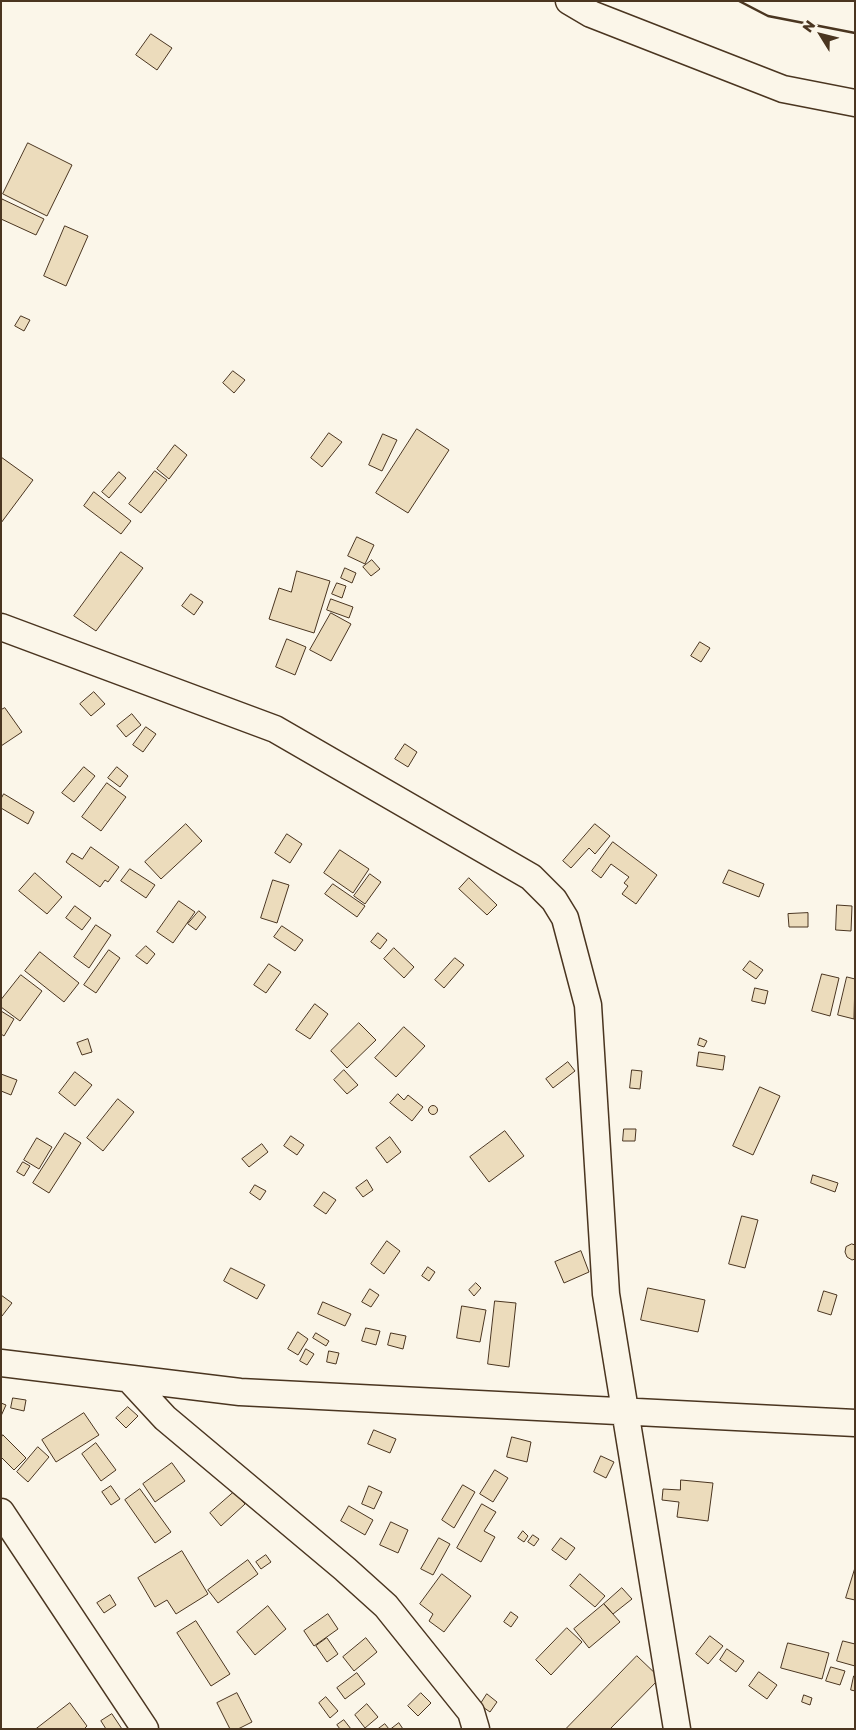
<!DOCTYPE html>
<html>
<head>
<meta charset="utf-8">
<style>
  body { margin:0 }
  #map { position:relative; width:856px; height:1730px; overflow:hidden; background:#fbf6e9; font-family:"Golos Text",sans-serif }
  canvas { display:block }
  .frame { position:absolute; inset:0; border:2px solid #4a3520; pointer-events:none }
  .north { position:absolute; left:796px; top:10px; width:50px; height:50px; -webkit-text-stroke:4px #fbf6e9; paint-order:stroke; rotate:306deg; font-size:14px; font-weight:700; line-height:20px; text-align:center; color:#4a3520 }
  .north::after { content:''; display:block; margin:auto; width:18px; height:22px; background:#4a3520; clip-path:polygon(50% 0,100% 100%,50% 72%,0 100%) }
</style>
</head>
<body>
<div id="map">
<canvas width="856" height="1730"></canvas>
<div class="frame"></div>
<div class="north">N</div>
</div>
<script>
const g = document.querySelector('canvas').getContext('2d');
g.lineJoin = 'round';
function fillPath(path, color) { g.fillStyle = color; g.fill(path, 'evenodd'); }
function strokePath(path, color, width, dash) { g.strokeStyle = color; g.lineWidth = width; g.lineCap = dash ? 'butt' : 'round'; g.setLineDash(dash || []); g.stroke(path); }
const building = new Path2D(`
  M151,34L172,48L157,70L136,55Z
  M28,143L72,165L47,216L3,194Z
  M2,199L44,219L36,235L1,219Z
  M65,226L88,236L66,286L44,276Z
  M21,316L30,320L24,331L15,326Z
  M233,371L245,380L234,393L223,383Z
  M417,429L449,450L408,513L376,493Z
  M329,433L342,442L322,467L311,458Z
  M383,434L397,440L382,471L369,465Z
  M175,445L187,455L169,479L157,469Z
  M1,457L33,480L1,523Z
  M155,471L167,480L141,513L129,504Z
  M119,472L126,478L109,498L102,492Z
  M94,492L131,521L121,534L84,506Z
  M357,537L374,545L365,564L348,556Z
  M121,552L143,568L96,631L74,616Z
  M372,560L380,569L371,576L363,567Z
  M345,568L356,573L352,583L341,578Z
  M297,571L330,581L314,633L269,619L279,588L291,592Z
  M337,583L346,586L342,598L332,594Z
  M191,594L203,602L194,615L182,606Z
  M331,599L353,607L349,618L327,610Z
  M331,613L351,624L331,661L310,650Z
  M287,639L306,647L295,675L276,667Z
  M700,642L710,648L701,662L691,656Z
  M94,692L105,704L91,716L80,704Z
  M5,708L22,732L1,746V710Z
  M132,714L141,725L126,737L117,726Z
  M146,727L156,734L143,752L133,745Z
  M405,744L417,752L408,767L395,759Z
  M84,767L95,776L74,802L62,793Z
  M117,767L128,776L120,787L108,778Z
  M107,783L126,797L101,831L82,817Z
  M4,794L34,812L28,824L1,808V799Z
  M186,824L202,841L161,879L145,862Z
  M595,824L610,836L595,854L589,848L571,868L563,861Z
  M287,834L302,844L290,863L275,853Z
  M613,842L657,875L636,904L622,894L628,886L624,883L629,877L611,864L601,878L592,871Z
  M91,847L119,867L108,882L105,880L100,887L66,862L72,853L82,859Z
  M340,850L369,869L353,893L324,873Z
  M130,869L155,885L146,898L121,881Z
  M729,870L764,884L759,897L723,883Z
  M35,873L62,897L47,914L19,891Z
  M370,874L381,882L365,904L354,896Z
  M469,878L497,905L487,915L459,889Z
  M273,880L289,885L277,923L261,918Z
  M333,884L365,906L357,917L325,894Z
  M179,901L195,912L173,943L157,932Z
  M837,905L852,906L851,931L836,930Z
  M75,906L91,918L82,930L66,918Z
  M199,911L206,917L196,930L188,924Z
  M808,913V927H789L788,914Z
  M96,925L111,935L89,968L74,957Z
  M282,926L303,940L295,951L274,937Z
  M378,933L387,940L380,949L371,942Z
  M146,946L155,954L147,964L136,956Z
  M394,948L414,967L404,978L384,959Z
  M109,950L120,958L96,993L84,985Z
  M40,952L79,983L64,1002L25,971Z
  M455,958L464,965L444,988L435,980Z
  M750,961L763,970L756,979L743,970Z
  M269,964L281,972L266,993L254,985Z
  M822,974L839,978L830,1016L812,1011Z
  M21,975L42,991L20,1021L1,1007V1000Z
  M847,977L855,979L854,1019L838,1015Z
  M755,988L768,991L765,1004L752,1001Z
  M315,1004L328,1014L310,1039L296,1030Z
  M1,1011L14,1019L4,1036L1,1034Z
  M359,1023L376,1040L347,1068L331,1051Z
  M404,1027L425,1046L396,1077L375,1058Z
  M700,1038L707,1041L704,1047L698,1045Z
  M88,1039L92,1052L82,1055L77,1043Z
  M699,1052L725,1056L723,1070L697,1066Z
  M568,1062L575,1071L553,1088L546,1079Z
  M344,1070L358,1085L347,1094L334,1080Z
  M632,1070L642,1071L640,1089L630,1088Z
  M75,1072L92,1085L75,1106L59,1093Z
  M1,1074L17,1080L11,1095L1,1091Z
  M760,1087L780,1096L753,1155L733,1146Z
  M398,1094L404,1100L408,1095L423,1107L412,1121L390,1103Z
  M118,1099L134,1112L103,1151L87,1138Z
  M428.5 1110a4.5 4.5 0 1 1 9 0a4.5 4.5 0 1 1-9 0Z
  M624,1129H636L635,1141H623Z
  M505,1131L524,1156L489,1182L470,1157Z
  M65,1133L81,1143L49,1193L33,1183Z
  M291,1136L304,1145L297,1155L284,1146Z
  M390,1137L401,1152L387,1163L376,1148Z
  M37,1138L52,1147L39,1169L24,1160Z
  M262,1144L268,1152L249,1167L242,1159Z
  M23,1162L30,1166L24,1176L17,1172Z
  M813,1175L838,1183L835,1192L811,1183Z
  M367,1180L373,1190L363,1197L356,1188Z
  M255,1185L266,1191L260,1200L250,1193Z
  M324,1192L336,1200L326,1214L314,1206Z
  M742,1216L758,1220L745,1268L729,1264Z
  M387,1241L400,1251L384,1274L371,1264Z
  M852,1244L855,1245V1259L852,1260L847,1257L845,1252L846,1247Z
  M581,1251L589,1272L564,1283L555,1262Z
  M428,1267L435,1272L429,1281L422,1276Z
  M231,1268L265,1285L257,1299L224,1281Z
  M476,1283L481,1288L474,1296L469,1290Z
  M648,1288L705,1300L698,1332L641,1320Z
  M370,1289L379,1295L371,1307L362,1302Z
  M824,1291L837,1295L831,1315L818,1311Z
  M1,1295L12,1303L2,1316L1,1315Z
  M495,1301L516,1303L509,1367L488,1364Z
  M323,1302L351,1314L345,1326L318,1314Z
  M462,1306L486,1310L480,1342L457,1338Z
  M366,1328L380,1331L376,1345L362,1341Z
  M298,1332L308,1339L298,1355L288,1349Z
  M316,1333L329,1341L326,1346L313,1338Z
  M391,1333L406,1336L403,1349L388,1345Z
  M306,1349L314,1354L307,1365L300,1361Z
  M329,1351L339,1353L336,1364L327,1362Z
  M13,1398L26,1400L24,1411L11,1408Z
  M1,1403L6,1405L1,1416Z
  M128,1407L138,1416L126,1428L116,1418Z
  M84,1413L99,1435L56,1462L42,1440Z
  M374,1430L396,1439L390,1453L368,1444Z
  M3,1435L26,1458L14,1470L1,1457V1438Z
  M512,1437L531,1442L527,1462L507,1457Z
  M96,1443L116,1470L101,1481L82,1454Z
  M38,1447L49,1457L28,1482L17,1472Z
  M601,1456L614,1462L606,1478L594,1472Z
  M172,1463L185,1481L155,1502L143,1484Z
  M495,1470L508,1478L493,1502L480,1494Z
  M681,1480L713,1483L708,1521L677,1517L679,1502L662,1500L663,1489L680,1490Z
  M463,1485L475,1492L454,1528L442,1520Z
  M111,1486L120,1499L111,1505L102,1492Z
  M369,1486L382,1492L374,1509L362,1504Z
  M140,1489L171,1532L155,1543L125,1500Z
  M234,1492L245,1504L221,1526L210,1513Z
  M482,1504L496,1512L484,1531L495,1537L481,1562L457,1548Z
  M349,1506L373,1520L365,1535L341,1521Z
  M391,1522L408,1530L398,1553L380,1545Z
  M523,1531L528,1536L524,1542L518,1538Z
  M533,1535L539,1539L534,1546L528,1542Z
  M439,1538L450,1544L433,1575L421,1569Z
  M561,1538L575,1548L566,1560L552,1550Z
  M182,1551L208,1594L176,1614L167,1600L155,1607L138,1578Z
  M266,1555L271,1562L261,1569L256,1562Z
  M248,1560L258,1574L218,1603L208,1590Z
  M855,1568V1600L846,1598Z
  M442,1574L471,1596L444,1632L429,1621L433,1614L420,1604Z
  M580,1574L605,1596L595,1607L570,1586Z
  M622,1588L632,1599L613,1614L604,1604Z
  M110,1595L116,1605L104,1613L97,1603Z
  M604,1604L620,1622L589,1648L574,1629Z
  M268,1606L286,1629L255,1655L237,1632Z
  M511,1612L518,1617L511,1627L504,1622Z
  M328,1614L338,1629L314,1646L304,1631Z
  M196,1621L230,1674L211,1686L177,1633Z
  M567,1628L582,1642L551,1675L536,1660Z
  M710,1636L723,1646L708,1664L696,1654Z
  M327,1638L338,1654L327,1662L316,1646Z
  M366,1638L377,1652L354,1671L343,1657Z
  M843,1641L855,1644V1666L837,1661Z
  M788,1643L829,1653L822,1679L781,1668Z
  M727,1649L744,1661L736,1672L720,1660Z
  M637,1656L660,1678L610,1729H566Z
  M831,1667L845,1671L840,1685L826,1681Z
  M759,1672L777,1685L767,1699L749,1686Z
  M357,1673L365,1684L345,1699L337,1688Z
  M854,1676H855V1691L851,1690Z
  M237,1693L252,1722L238,1729H230L217,1703Z
  M421,1693L431,1703L418,1716L408,1706Z
  M487,1694L497,1702L490,1712L480,1705Z
  M804,1695L812,1698L810,1705L802,1702Z
  M326,1697L338,1711L330,1718L319,1703Z
  M70,1703L87,1726L84,1729H36Z
  M367,1704L378,1717L365,1728L355,1715Z
  M112,1714L122,1729H106L101,1721Z
  M344,1720L351,1729H340L337,1725Z
  M399,1723L403,1729H391Z
  M385,1724L389,1729H378Z`);
fillPath(building, '#ecdcbc');
strokePath(building, '#4a3520', 1);
const minor = new Path2D(`
  M569,1L591,14L783,89L855,103
  M1,627L275,729L531,877L554,900L565,918L588,1005L606,1294L677,1729
  M1,1363L240,1392L855,1423
  M129,1379L165,1418L345,1569L386,1606L471,1712L476,1729
  M1,1512L145,1729`);
strokePath(minor, '#4a3520', 29);
strokePath(minor, '#fbf6e9', 26);
strokePath(new Path2D(`
  M739,1L768,16L855,33`), '#4a3520', 2.5);
</script>
</body>
</html>
